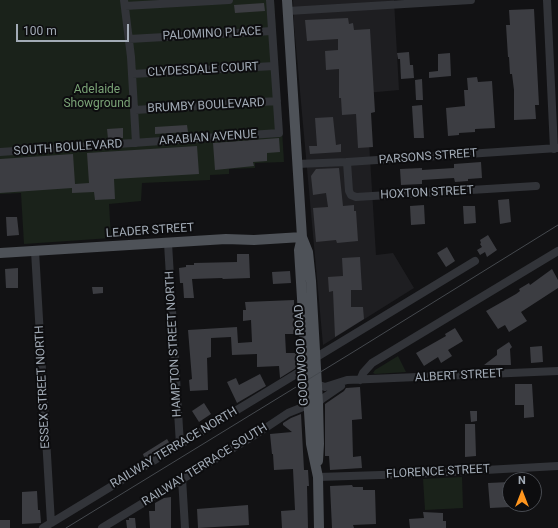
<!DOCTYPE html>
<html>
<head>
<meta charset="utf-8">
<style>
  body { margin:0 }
  #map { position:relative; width:558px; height:528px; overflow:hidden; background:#121214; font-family:Roboto,sans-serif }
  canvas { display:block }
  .north { position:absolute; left:502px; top:472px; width:40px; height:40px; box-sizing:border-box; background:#0d0d0f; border:1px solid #494c52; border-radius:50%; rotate:0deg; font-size:11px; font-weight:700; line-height:16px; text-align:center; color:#a2abb6 }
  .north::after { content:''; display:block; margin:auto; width:14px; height:18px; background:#ff961e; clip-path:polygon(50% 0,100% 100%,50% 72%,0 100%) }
  .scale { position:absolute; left:16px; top:24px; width:113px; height:18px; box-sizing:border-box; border:2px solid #a2abb6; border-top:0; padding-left:5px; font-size:12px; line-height:14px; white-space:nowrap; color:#a2abb6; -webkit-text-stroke:3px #0d0d0f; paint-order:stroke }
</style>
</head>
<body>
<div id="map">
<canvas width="558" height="528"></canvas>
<div class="north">N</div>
<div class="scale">100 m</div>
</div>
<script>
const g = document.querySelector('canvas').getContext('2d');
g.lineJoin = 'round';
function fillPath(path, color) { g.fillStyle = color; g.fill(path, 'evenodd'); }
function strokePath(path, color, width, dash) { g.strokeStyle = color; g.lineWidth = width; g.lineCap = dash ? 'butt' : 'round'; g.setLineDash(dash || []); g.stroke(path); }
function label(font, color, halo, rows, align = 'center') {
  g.font = font + ' Roboto,sans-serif'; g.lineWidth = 4; g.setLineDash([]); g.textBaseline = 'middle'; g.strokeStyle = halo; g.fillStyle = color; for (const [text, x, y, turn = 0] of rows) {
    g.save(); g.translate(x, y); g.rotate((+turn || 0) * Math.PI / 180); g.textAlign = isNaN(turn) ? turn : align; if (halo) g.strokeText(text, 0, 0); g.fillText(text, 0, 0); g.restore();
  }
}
fillPath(new Path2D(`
  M293,0H394L399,90L366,93L376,255L393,253L414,288L323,345L294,25Z`), '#1e1e21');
fillPath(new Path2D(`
  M0,0H274L284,162L255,163V168L229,169V174L210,175V180L142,183L141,201L109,204L111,238L24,244L21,193L0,194Z
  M398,356L406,372L375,374L373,373L375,370Z
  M462,477L463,508L425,510L423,479Z`), '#1a221a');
fillPath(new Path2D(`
  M264,3L265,11L235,13L234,5Z
  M534,9L539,105H535L536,119L514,120V90L512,74H510L509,57H508L506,25H510L509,10Z
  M348,18L349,24L353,23L354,30L370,29L375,112L371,113L373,147L358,148L356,114L342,115L341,98H339V69L326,70L325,51L338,50V39L307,41L305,20Z
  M409,52L410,65H413L414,78L401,79L400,59H398L397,53Z
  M450,53L451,76L429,78V72L438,71V54Z
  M477,77L478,82L492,81L495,128L475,129V132L459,133V135L448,136L446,108L465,106L464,90H468L467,78Z
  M422,79L423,100H416L415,80Z
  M422,105L424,138H414L412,106Z
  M333,117L336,145L341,144V152L310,154L309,146H317L315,118Z
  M187,125L188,132L155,134V127Z
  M123,128V138L108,139L107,129Z
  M279,138L280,152L267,153V161L253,162L254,166L215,170L213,143Z
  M197,146L199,174L114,179L115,199L95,200L94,192L72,193V188L0,193V159L73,154L75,184L89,183L87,153Z
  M481,162L482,178L468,179V181L455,182L454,178L422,180V184L401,185L400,169L422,168V170L454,168V164Z
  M339,168L343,206L354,205V211H356L358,241L337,243L336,240L316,242L313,208L328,207L326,193L313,195L311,176L316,169Z
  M509,199L511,222L500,224L498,200Z
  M424,205L425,224L411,225L410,206Z
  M463,206H475L476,223L464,224Z
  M6,217H17L19,235L7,236Z
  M488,235L497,250L487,257L485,252L480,255L477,250L482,247L480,244L481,243L480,240Z
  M447,247L455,261L446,267L437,253Z
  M237,254H249L250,278L223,279L222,278L192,279L194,298H184L183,283H180L179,268L186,267V265H194V263L237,262Z
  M360,257L362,290H351V307H363L364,319L335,337L333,291L329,292L328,277L343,276L342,258Z
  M18,268V288H6L5,269Z
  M552,269L558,280V288L521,312L527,321L509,332L505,325L498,329L486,311L516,294L520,291L519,289L529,283L530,285Z
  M290,271L291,283L273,284L272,272Z
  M92,287H103V293L93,294Z
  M294,300V334H285L286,353H298L299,366L280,378L279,366L257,367V354L232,355L231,337L211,338V357L207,358L208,390L190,391L189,380L192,379L188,330L237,327L238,343L252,342L251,320L243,321V310H246L245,302Z
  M455,328L463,341L448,350L452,356L441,363L438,357L424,366L416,353L446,336L445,334Z
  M509,342L512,347L510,349L511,365H484L497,355V350Z
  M542,346L543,362L531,363L530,347Z
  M260,374L266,386L237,403L227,382L236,378L239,385Z
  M515,384H532L534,417L524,418V405H515Z
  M360,387L362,419L352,420L353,457L361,456L362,468L330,470L329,456H325V404L344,391L346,388Z
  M204,403L211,414L199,422L192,411Z
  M470,411H477V421L471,422Z
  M301,414L304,470H308L309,486H307L308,528H282L281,511L295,510L293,469L274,470L273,454H272L270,434L292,432L283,425V423L291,418Z
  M465,424H475L476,456L465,457Z
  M167,439L170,444L145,460L143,454Z
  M509,482L510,507L490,508L488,483Z
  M352,485L353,487H363V490H375L376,524L353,525L354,528H332L330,486Z
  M37,491L38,510H40L41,523L22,524V492Z
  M171,497V528H150L149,511H155V503L164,498Z
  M248,505L249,525L198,528L197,509Z
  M423,512L443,513V521H446V528H410L409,519L424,518Z
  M129,518H135L136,528H127L126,520H129Z
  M0,520H10V528H0Z`), '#3c3d42');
strokePath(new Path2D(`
  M124,0L131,57L136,143
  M547,0L554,149
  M125,6L229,0
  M288,11L471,0
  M129,39L272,31
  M132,74L274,66
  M135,110L277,101
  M0,152L279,133L270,0
  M347,162L349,191L351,195L356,197L536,186
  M297,164L347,162L558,148
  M168,243L180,445
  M35,251L51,523
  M315,358L475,261
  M360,380L363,373L372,363L558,251
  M316,384L325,387L347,380L558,371
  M318,403L322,399L341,386
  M318,477L412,474L558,466
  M182,478L185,528
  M43,528L306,368
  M102,528L258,433L288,413L308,405`), '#323439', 8);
strokePath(new Path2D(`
  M287,0L302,237L299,250L311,444L318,477L319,528
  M302,237L308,252L311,281L318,403L319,444L318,461
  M0,253L226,239L254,240L302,237`), '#4e5258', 10);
strokePath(new Path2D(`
  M66,528L358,349L558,225`), '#45494e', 1);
label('12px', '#a2abb6', '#0d0d0f', [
  ["PALOMINO PLACE",212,34,-3],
  ["CLYDESDALE COURT",203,70,-3],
  ["BRUMBY BOULEVARD",206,106,-3],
  ["ARABIAN AVENUE",208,138,-4],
  ["SOUTH BOULEVARD",68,148,-4],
  ["PARSONS STREET",428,157,-4],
  ["HOXTON STREET",427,193,-3],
  ["LEADER STREET",150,231,-4],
  ["HAMPTON STREET NORTH",174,344,-93],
  ["GOODWOOD ROAD",302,355,-93],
  ["ALBERT STREET",459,376,-3],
  ["ESSEX STREET NORTH",43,387,-93],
  ["RAILWAY TERRACE NORTH",174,448,-31],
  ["RAILWAY TERRACE SOUTH",205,465,-32],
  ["FLORENCE STREET",438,472,-3]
]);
label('12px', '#7aa376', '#0d0d0f', [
  ["Adelaide",97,90],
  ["Showground",97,104]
]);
</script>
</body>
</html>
